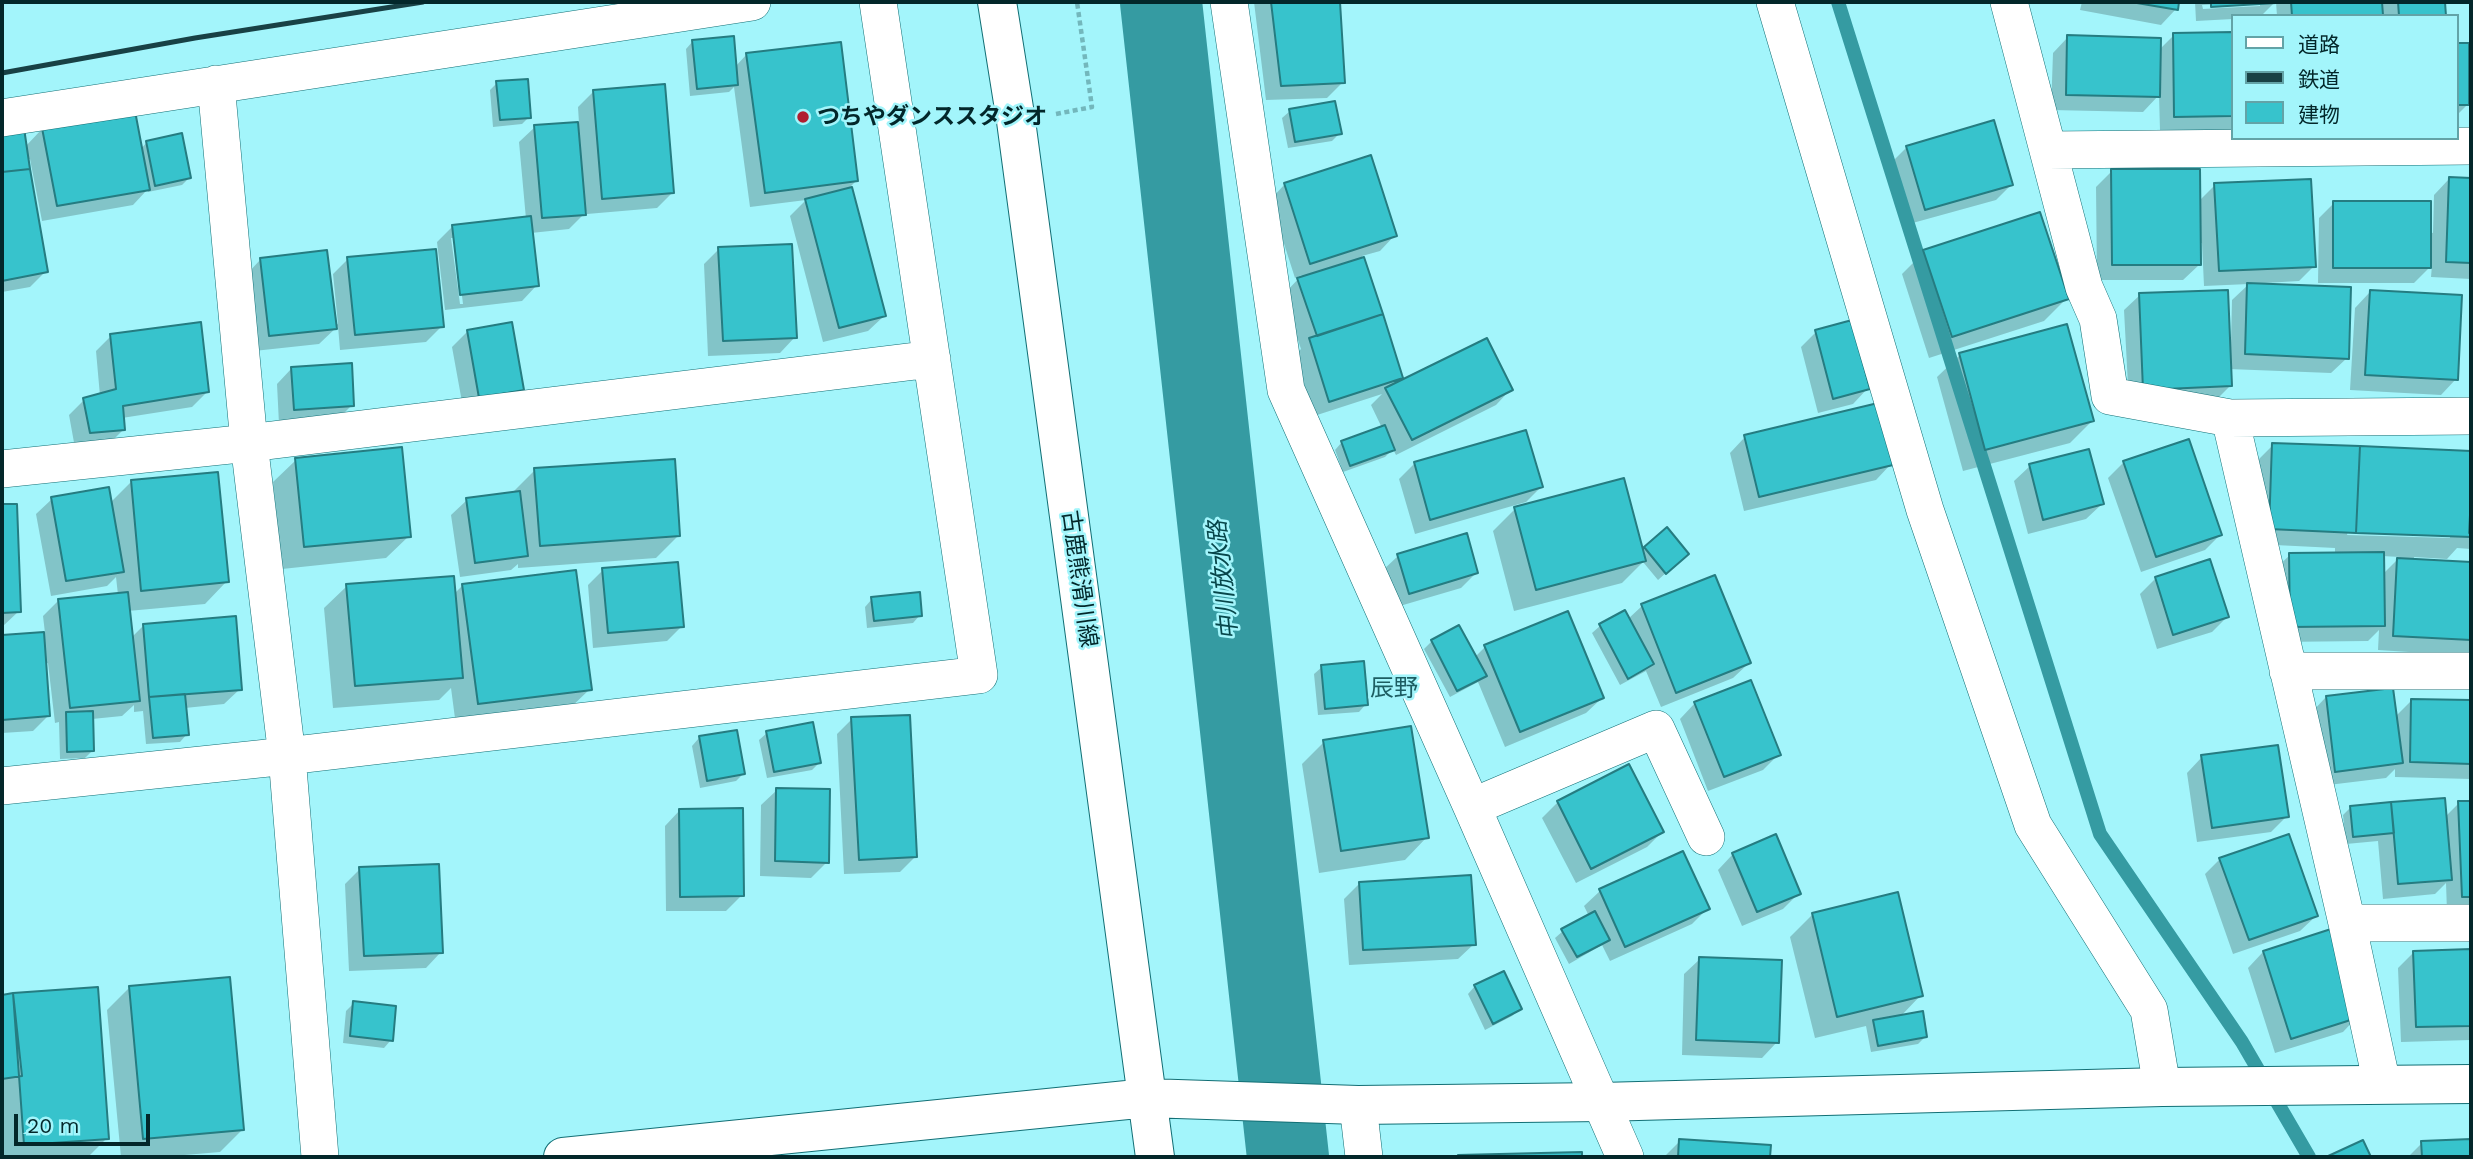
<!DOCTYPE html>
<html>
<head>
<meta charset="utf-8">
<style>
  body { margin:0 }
  #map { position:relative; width:2473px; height:1159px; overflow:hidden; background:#a3f5fb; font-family:"Work Sans","Noto Sans JP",sans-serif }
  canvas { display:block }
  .frame { position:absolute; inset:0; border:4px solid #03272a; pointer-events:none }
  .legend { position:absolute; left:2231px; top:14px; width:228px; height:126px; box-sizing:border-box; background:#a3f5fb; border:2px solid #63a3a7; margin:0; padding:9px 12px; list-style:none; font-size:21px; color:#03272a }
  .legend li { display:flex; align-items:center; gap:14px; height:35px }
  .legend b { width:35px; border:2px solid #63a3a7 }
  .scale { position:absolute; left:14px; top:1114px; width:136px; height:32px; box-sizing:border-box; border:4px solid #03272a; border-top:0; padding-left:9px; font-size:21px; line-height:24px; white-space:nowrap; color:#03272a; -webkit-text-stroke:5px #a3f5fb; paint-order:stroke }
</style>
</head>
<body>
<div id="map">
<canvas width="2473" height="1159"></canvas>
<div class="frame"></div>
<ul class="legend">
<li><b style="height:9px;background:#fff"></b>道路</li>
<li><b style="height:9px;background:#184145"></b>鉄道</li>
<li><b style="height:19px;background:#37c3cc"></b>建物</li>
</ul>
<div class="scale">20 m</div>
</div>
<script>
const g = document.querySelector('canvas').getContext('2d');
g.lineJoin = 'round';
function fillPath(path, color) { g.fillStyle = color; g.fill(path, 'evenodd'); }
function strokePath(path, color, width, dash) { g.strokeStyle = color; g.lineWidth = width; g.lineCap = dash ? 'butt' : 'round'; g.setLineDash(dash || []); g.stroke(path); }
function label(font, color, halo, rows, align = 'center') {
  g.font = font + ' "Work Sans","Noto Sans JP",sans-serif'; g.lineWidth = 5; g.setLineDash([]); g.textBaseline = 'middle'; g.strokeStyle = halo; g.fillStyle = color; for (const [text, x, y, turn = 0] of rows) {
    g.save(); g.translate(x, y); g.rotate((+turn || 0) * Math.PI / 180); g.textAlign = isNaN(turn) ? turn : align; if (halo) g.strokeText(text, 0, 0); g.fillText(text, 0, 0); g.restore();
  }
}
fillPath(new Path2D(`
  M1254,2H1338L1343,82L1327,98L1266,100Z
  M2082,2H2177L2176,9L2161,25L2080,10Z
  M2195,2H2275L2261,16H2233V19L2196,21ZM2260,2V6L2203,9L2202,5Z
  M2276,2H2443L2444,16H2383V12L2379,16H2277Z
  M2233,34V131H2160L2159,95L2143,112L2051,110L2053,53L2068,37L2159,50L2174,35Z
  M693,41L735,67L747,54L857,180L850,187L884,316L868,331L823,342L790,216L806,200L750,207L734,87L729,92L690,96L686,49Z
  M2457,44L2468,104L2457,115Z
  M497,83L529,117L522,124L493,127L490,90Z
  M593,92L672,193L657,208L587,214V211L569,229L531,233L537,285L522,301L445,310L437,242L452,227L526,219L519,142L535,127L579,123L578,107ZM451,238H455L463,304H460Z
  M1290,111L1340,133L1332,141L1288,148L1282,118Z
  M42,129L141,149L147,142L189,178L182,185L148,192L147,190L133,205L42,221L30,159L27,160L46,271L30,287L2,292V133L25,147Z
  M1907,147L2011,185L1996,200L1909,224L1891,163Z
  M2112,171L2199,201L2215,185L2314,266L2299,281L2265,283V286L2347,358L2331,373L2229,369L2230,386L2215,401L2129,404L2124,310L2140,295L2231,342L2232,300L2249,284L2204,286L2202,243H2199V265L2183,280H2097L2096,187Z
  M2449,179L2471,180V279L2431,277L2432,265L2414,283H2318L2319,218L2334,203L2433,233L2434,195Z
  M1285,184L1395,235L1380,251L1362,256L1401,378L1393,386L1511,389L1496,405L1396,455L1393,449L1385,457L1343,472L1335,450L1342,442L1382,428L1371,405L1382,394L1314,416L1295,355L1301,349L1283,295L1302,275L1295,278L1270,200Z
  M719,249L795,337L780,353L708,356L704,264Z
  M1924,252L2067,298L2044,321L1929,358L1902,274Z
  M261,259L334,325L338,324L333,274L348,259L442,326L426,342L340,350L338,326L319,344L254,351L246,275Z
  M2370,292L2456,379L2441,395L2350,390L2355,308Z
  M468,331L522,390L507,405L464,413L452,347Z
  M1816,332L1868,388L1853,404L1818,413L1801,347Z
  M111,336L207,392L192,407L122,418L124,429L108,445L75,448L69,415L84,400L100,396L96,351Z
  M1960,355L2092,421L2070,443L1963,471L1937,377Z
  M292,368L352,405L337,420L279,424L277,384Z
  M1745,437L1891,464L1876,480L1744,511L1730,453Z
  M2273,445L2467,453L2471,448V549L2457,548L2447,559L2414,557V561L2471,564V656L2378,650L2379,630L2368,641L2276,642L2274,570L2290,555L2335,554V548L2255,544L2258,460ZM2348,531L2450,534V538L2347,535ZM2382,556L2400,557L2382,575Z
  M296,460L409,536L386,558L282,569L273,482Z
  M2124,462L2220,535L2205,550L2141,572L2108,478Z
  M1415,463L1541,487L1526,502L1415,534L1399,479Z
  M2030,466L2102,504L2086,519L2028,534L2014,481Z
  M535,470L678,536L656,558L518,568V564L511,570L460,577L451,515L467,500L513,492Z
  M132,481L227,581L205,604L128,611L131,638L143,626L240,689L224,704L185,708L187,734L180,742L146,744L143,711L134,712V705L122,716L92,719V751L85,758L60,759L59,722L55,723L48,663L45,664L49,715L33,731L2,733V636L45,633L43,616L58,601L118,595L116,577L107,586L51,596L36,514L52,499L110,503Z
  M15,505L19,611L2,627V506Z
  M1515,509L1642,551L1667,530L1679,561L1658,580L1643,562L1622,583L1514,611L1493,531Z
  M1398,556L1476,573L1461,588L1393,608L1382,571Z
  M603,570L682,626L667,641L593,648L588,585Z
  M2156,578L2227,617L2212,632L2157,649L2140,594Z
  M347,586L454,594L462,586L590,689L567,711L456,726L451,688L439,700L333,708L324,608Z
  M872,599L920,615L913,623L867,628L865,607Z
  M1642,606L1749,663L1733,678L1661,707L1646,671L1620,685L1592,633L1600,626L1628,619Z
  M1459,627L1475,657L1485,647L1602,698L1586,713L1505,747L1478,682L1450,697L1424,649L1432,641Z
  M1322,667L1366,704L1359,712L1318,715L1314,674Z
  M2326,697L2395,717L2412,700L2471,702V779L2395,777V769L2386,778L2320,786L2311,713Z
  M1695,703L1779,754L1763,770L1708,791L1680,719Z
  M852,719L916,856L900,872L844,874L837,734Z
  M767,733L819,763L812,770L767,778L759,740Z
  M699,738L743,774L736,781L700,788L692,746Z
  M1324,742L1427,837L1405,860L1319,873L1302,764Z
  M2202,757L2287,816L2271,832L2197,842L2187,773Z
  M1628,766L1662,832L1647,847L1576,883L1542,818L1558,802Z
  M777,790L827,862L811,878L760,876L761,805Z
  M2459,803H2471V911L2447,912L2446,883L2435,894L2383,899L2378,841L2346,844L2343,815L2350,808L2445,817Z
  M680,810L742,895L726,911H666L665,826Z
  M1682,853L1708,908L1692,924L1610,961L1602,945L1569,964L1555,938L1563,931L1589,916L1584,906L1600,891Z
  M1733,854L1799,893L1783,909L1742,926L1718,870Z
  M2220,859L2316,916L2300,931L2233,954L2205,874Z
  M360,869L441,952L426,968L349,971L345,884Z
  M1360,883L1474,944L1458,959L1349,965L1344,899Z
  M1812,915L1921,995L1900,1017L1925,1037L1918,1044L1871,1052L1866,1026L1815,1038L1790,937Z
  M2471,951V1040L2401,1042L2398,968L2413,953Z
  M2263,952L2358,1016L2343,1032L2275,1053L2248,968Z
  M1700,959L1777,1042L1762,1058L1682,1055L1684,974Z
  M1475,986L1520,1009L1512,1016L1485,1030L1468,994Z
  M129,988L242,1130L220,1152L161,1157H121L107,1010Z
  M14,995L107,1138L88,1157H2V996Z
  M354,1003L391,1040L384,1048L343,1043L346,1011Z
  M1680,1141L1769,1147L1768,1157H1664Z
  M2471,1141V1157H2408L2422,1143Z
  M1580,1154V1157H1458H1459Z`), '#0003');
strokePath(new Path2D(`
  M1838,2L2100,834L2242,1042L2309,1157`), '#359ba2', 14);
strokePath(new Path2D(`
  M1161,2L1288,1157`), '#359ba2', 82);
const building = new Path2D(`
  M1271,2H1340L1345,83L1281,86Z
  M2131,2H2179L2178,10Z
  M2211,2H2276V3L2211,7Z
  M2291,2H2382L2383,15L2292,16Z
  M2398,2H2445L2446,16H2399Z
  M2233,32V116L2174,117L2173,33Z
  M2067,35L2161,38L2160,97L2066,95Z
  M734,36L738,85L697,89L692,40Z
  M841,42L858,181L765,193L746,53Z
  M2457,43H2469V105H2457Z
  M528,79L531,118L500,120L496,81Z
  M665,84L674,193L602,199L593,90Z
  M1335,101L1342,134L1295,142L1289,109Z
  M135,111L150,190L57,206L42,128Z
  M1994,120L2013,185L1925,210L1906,146Z
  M578,122L586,215L542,218L534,125Z
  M24,128L30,169L2,172V131Z
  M182,133L191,178L155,186L146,141Z
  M1371,155L1397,236L1310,264L1284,183Z
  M30,169L48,272L2,281V172Z
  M2111,169H2200L2201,265H2112Z
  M2449,177L2471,178V263L2446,262Z
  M2311,179L2316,267L2219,271L2214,183Z
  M852,187L886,316L839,328L805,199Z
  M2333,201H2431V268H2333Z
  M2040,212L2069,299L1952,337L1923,250Z
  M531,216L539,286L460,295L452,225Z
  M792,244L797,338L723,341L718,247Z
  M436,249L444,327L355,335L347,257Z
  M327,250L337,329L269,336L260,258Z
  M1364,257L1383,314L1317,336L1297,278Z
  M2247,283L2351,287L2349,359L2245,354Z
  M2228,290L2232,386L2143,390L2139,293Z
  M2370,290L2462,295L2458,380L2365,375Z
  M1383,314L1403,378L1329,402L1309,338Z
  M1852,320L1870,389L1833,399L1815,330Z
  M201,322L209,392L123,406L125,430L90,433L83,398L116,389L110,334Z
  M512,322L524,390L479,398L467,330Z
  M2067,324L2094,421L1985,450L1959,353Z
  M1487,338L1513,390L1412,440L1385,388Z
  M352,363L354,406L294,410L291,367Z
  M1878,403L1893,465L1759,497L1744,435Z
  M1385,425L1395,450L1350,466L1341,441Z
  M1526,430L1543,487L1430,520L1414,462Z
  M2189,439L2222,535L2156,557L2123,461Z
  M2272,443L2360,446L2356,533L2269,529Z
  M2360,446L2471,451V537L2356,533Z
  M402,447L411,537L304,547L295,458Z
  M2089,449L2104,504L2043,520L2029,464Z
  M675,459L680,536L540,546L534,468Z
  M218,472L229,582L141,591L131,480Z
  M1624,478L1646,561L1536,590L1514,507Z
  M109,487L124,572L66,581L51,497Z
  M520,491L528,556L475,563L466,498Z
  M2471,497V533H2469Z
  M2,504H17L21,612L2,613Z
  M1667,527L1689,554L1666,574L1644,547Z
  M1467,533L1478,573L1409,594L1397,554Z
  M2384,552L2385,626L2290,627L2289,553Z
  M2397,558L2471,562V640L2393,636Z
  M2210,559L2229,617L2173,635L2155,577Z
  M678,562L684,627L608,633L602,568Z
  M576,570L592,690L478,704L462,584Z
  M1715,575L1751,663L1676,693L1641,604Z
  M454,576L463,678L355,686L346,584Z
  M128,592L140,701L70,708L58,599Z
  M920,592L922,616L874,621L871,597Z
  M1625,610L1654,664L1628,679L1599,624Z
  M1568,611L1604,698L1520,732L1484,645Z
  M236,616L242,690L149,697L143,624Z
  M1459,625L1487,676L1457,691L1431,640Z
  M44,632L50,716L2,720V635Z
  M1364,661L1368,705L1325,709L1321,665Z
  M1751,680L1781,755L1724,777L1694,702Z
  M2393,688L2403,763L2335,772L2326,696Z
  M185,694L189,735L153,738L149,697Z
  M2411,699L2471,700V764L2410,762Z
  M93,711L94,751L67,752L66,712Z
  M910,715L917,857L859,860L851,717Z
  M813,722L821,763L774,772L766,731Z
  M1411,726L1429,838L1341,851L1323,740Z
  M737,730L745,774L707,781L699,736Z
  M2278,745L2289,817L2212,828L2201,755Z
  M1629,764L1664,832L1591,869L1557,801Z
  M776,788L830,789L829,863L775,861Z
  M2445,798L2452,880L2398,884L2391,802Z
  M2458,801H2471V897H2462Z
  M2391,802L2394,833L2353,837L2350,806Z
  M743,808L744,896L680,897L679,809Z
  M1776,834L1801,894L1757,912L1732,853Z
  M2289,834L2318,916L2249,940L2219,858Z
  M1683,851L1710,909L1625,947L1599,889Z
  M439,864L443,953L364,956L359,867Z
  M1471,875L1476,945L1363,950L1359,882Z
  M1898,892L1923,996L1837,1017L1812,913Z
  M1595,911L1610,940L1577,957L1561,929Z
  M2331,929L2360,1017L2291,1039L2263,951Z
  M2471,949V1026L2416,1027L2413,951Z
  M1699,957L1782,960L1779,1043L1696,1040Z
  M1504,971L1522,1009L1493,1024L1474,985Z
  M230,977L244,1130L143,1139L129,986Z
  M98,987L109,1139L24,1145L13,993Z
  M13,993L22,1076L2,1079V995Z
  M353,1001L396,1006L393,1041L350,1036Z
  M1923,1011L1927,1037L1878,1046L1873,1020Z
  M1679,1139L1771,1145L1770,1157H1678Z
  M2471,1139V1157H2422L2421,1141Z
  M2363,1140L2371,1157H2326Z
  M1582,1152V1157H1458V1155Z`);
fillPath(building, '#37c3cc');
strokePath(building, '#257c81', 2);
const street = new Path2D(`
  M1229,2L1286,390L1472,807L1625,1157
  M1775,2L1925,510L2033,825L2149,1010L2162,1087
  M2009,2L2084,287L2098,319L2110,396L2230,418L2471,416
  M216,84L249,443L287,756L320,1157
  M2,118L752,2
  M2048,150L2471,146
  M2230,418L2347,923L2382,1084
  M2,469L249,443L932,359
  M2288,671H2471
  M2,786L287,756L979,675L878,2
  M1472,807L1656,729L1706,837
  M2347,923H2471
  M1358,1105L1364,1157`);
const secondary = new Path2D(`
  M997,2L1016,121L1155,1157
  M563,1157L1147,1098L1358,1105L1601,1102L2162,1087L2471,1084`);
strokePath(street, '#126f75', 38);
strokePath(secondary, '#126f75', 40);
strokePath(new Path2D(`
  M1056,114L1092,107L1077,2`), '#73b7bc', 4.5, [5, 3.5]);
strokePath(street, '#fff', 37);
strokePath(secondary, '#fff', 38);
strokePath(new Path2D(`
  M2,73L195,38L423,2`), '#184145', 5);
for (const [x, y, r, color] of [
  [803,117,7,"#b01d2f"]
]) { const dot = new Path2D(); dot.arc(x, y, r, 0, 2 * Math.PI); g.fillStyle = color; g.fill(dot); strokePath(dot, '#a3f5fb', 2.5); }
label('bold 23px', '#03272a', '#a3f5fb', [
  ["つちやダンススタジオ",817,117]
], 'left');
label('23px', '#03272a', '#a3f5fb', [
  ["古鹿熊滑川線",1079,579,82]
]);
label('italic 24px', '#07464a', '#a3f5fb', [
  ["中川放水路",1224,580,-96]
]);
label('24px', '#1d5d62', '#a3f5fb', [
  ["辰野",1394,689]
]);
</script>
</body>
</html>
